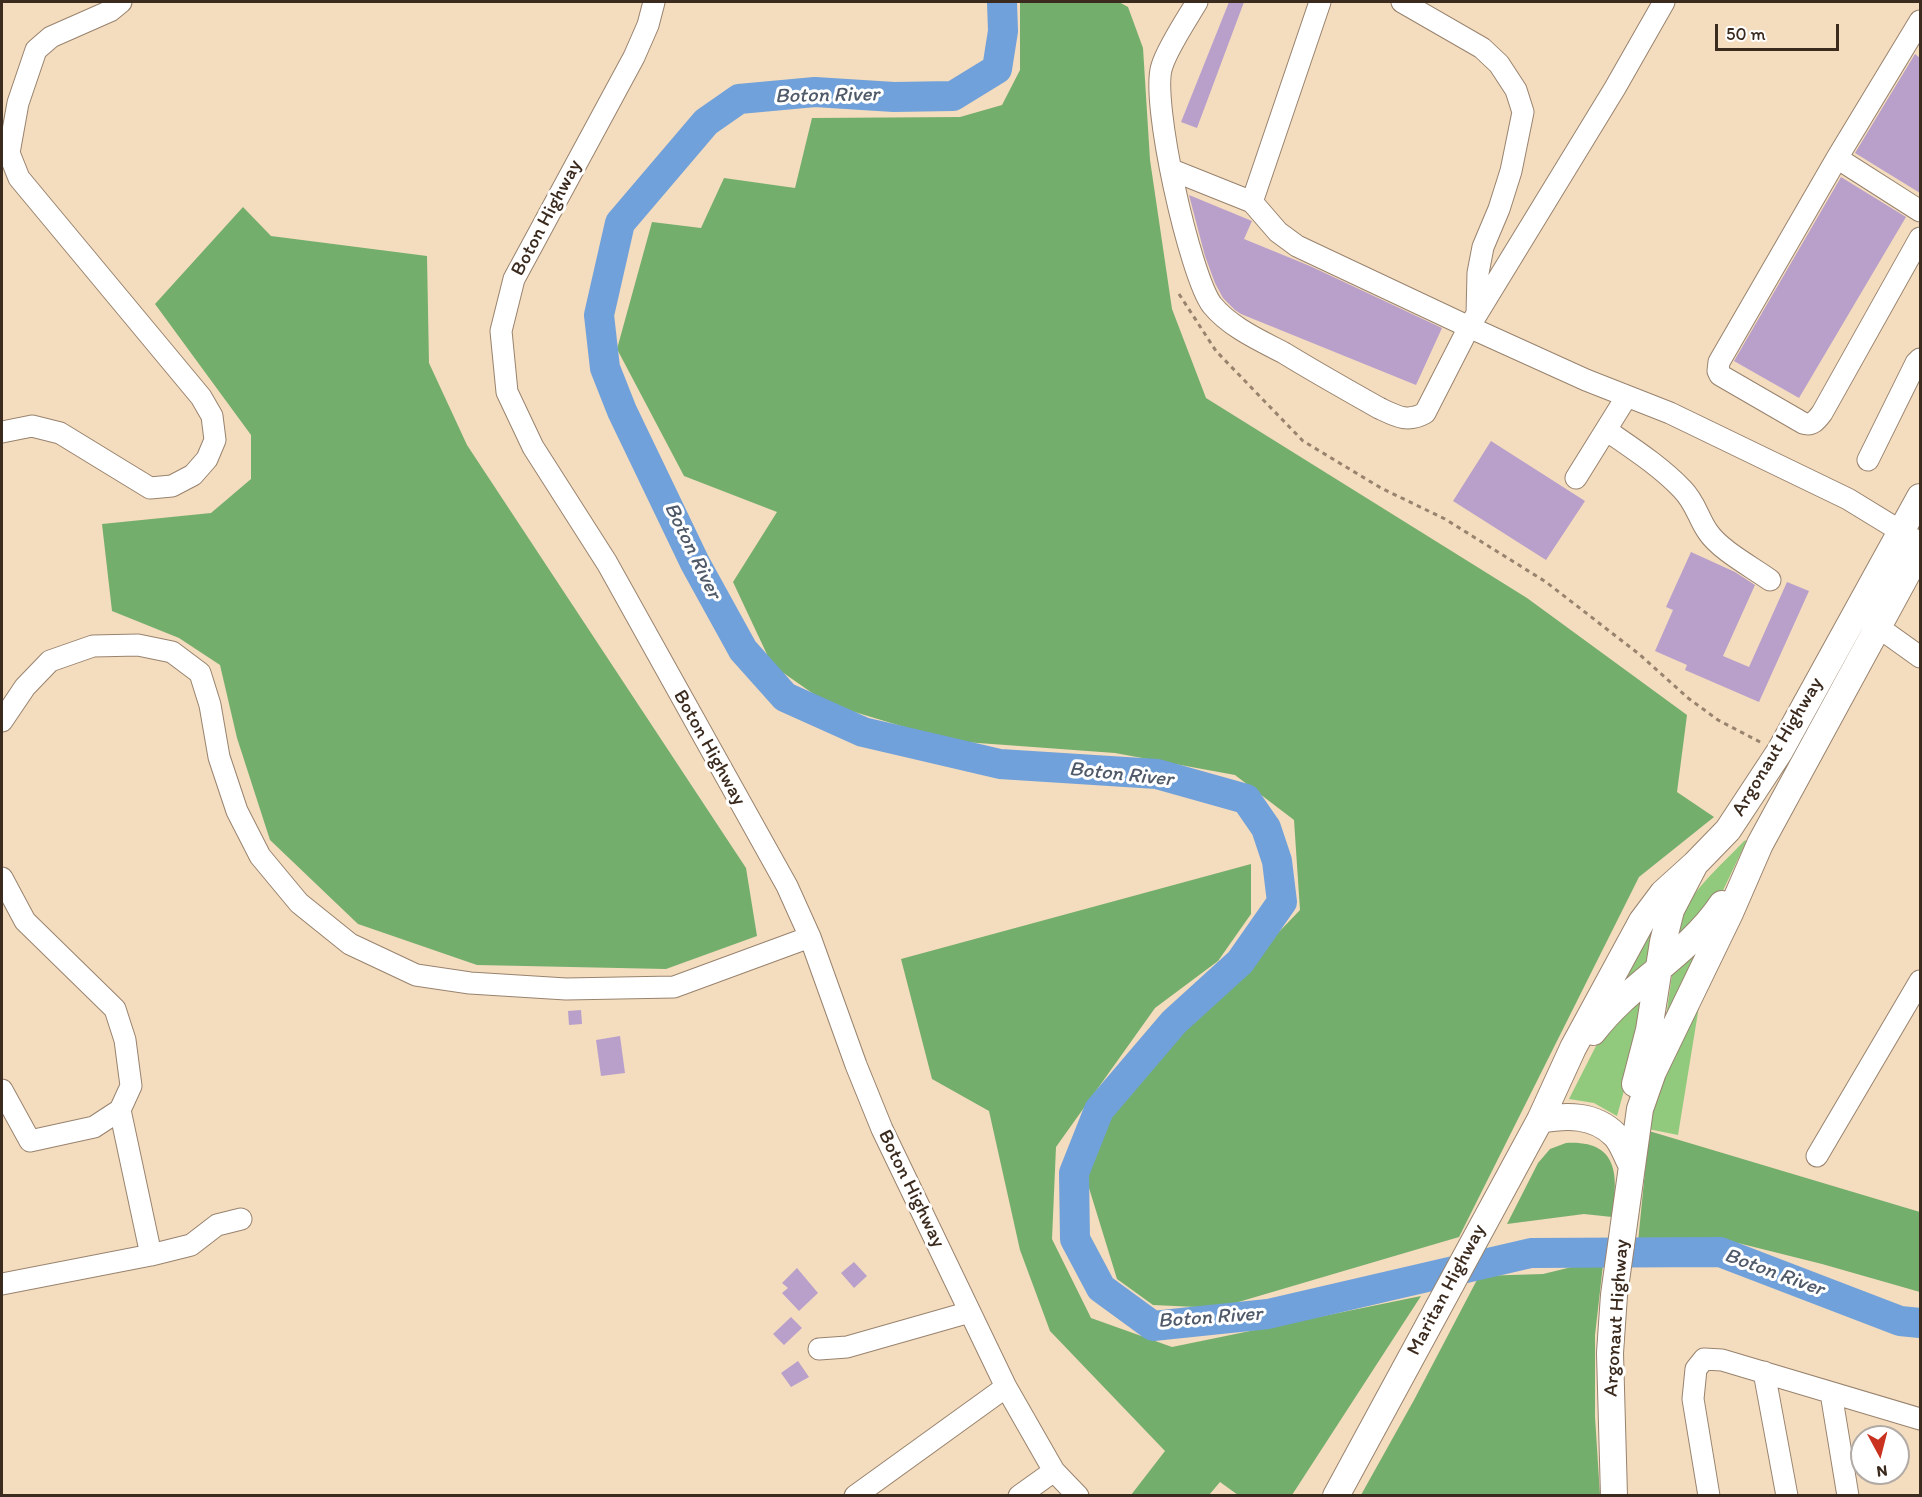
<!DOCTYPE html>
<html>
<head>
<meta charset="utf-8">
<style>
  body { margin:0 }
  #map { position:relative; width:1922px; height:1497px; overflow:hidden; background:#f4dcbe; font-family:Itim,sans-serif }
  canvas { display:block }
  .frame { position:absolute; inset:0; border:3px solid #3b2a1e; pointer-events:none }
  .north { position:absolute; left:1850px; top:1425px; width:60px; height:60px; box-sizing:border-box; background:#fff; border:2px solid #b1aaa5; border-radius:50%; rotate:173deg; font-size:16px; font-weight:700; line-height:24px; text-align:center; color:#3b2a1e }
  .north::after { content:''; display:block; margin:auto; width:21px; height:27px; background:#c8321e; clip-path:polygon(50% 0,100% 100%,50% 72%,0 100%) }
  .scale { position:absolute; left:1715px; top:24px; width:124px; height:27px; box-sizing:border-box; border:3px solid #3b2a1e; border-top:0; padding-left:8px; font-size:18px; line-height:21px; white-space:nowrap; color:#3b2a1e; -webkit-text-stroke:4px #fff; paint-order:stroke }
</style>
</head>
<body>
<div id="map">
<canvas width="1922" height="1497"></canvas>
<div class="frame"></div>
<div class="north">N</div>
<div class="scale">50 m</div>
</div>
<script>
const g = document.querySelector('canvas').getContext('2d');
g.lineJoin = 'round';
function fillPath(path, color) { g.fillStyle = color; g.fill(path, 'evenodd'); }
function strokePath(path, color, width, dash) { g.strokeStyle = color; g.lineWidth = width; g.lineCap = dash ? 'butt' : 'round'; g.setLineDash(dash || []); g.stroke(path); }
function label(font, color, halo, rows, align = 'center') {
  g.font = font + ' Itim,sans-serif'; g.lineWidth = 6; g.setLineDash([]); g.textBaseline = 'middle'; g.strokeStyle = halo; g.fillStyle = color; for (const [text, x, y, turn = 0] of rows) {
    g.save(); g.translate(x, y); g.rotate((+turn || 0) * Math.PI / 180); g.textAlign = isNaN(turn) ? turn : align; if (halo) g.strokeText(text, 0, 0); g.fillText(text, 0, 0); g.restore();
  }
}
fillPath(new Path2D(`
  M1747,840L1718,901L1674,951C1677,939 1678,925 1683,914C1696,885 1723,864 1744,841Z
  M1668,907L1653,967L1624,993L1623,978L1649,933Z
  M1717,928L1666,1017L1673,968Z
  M1652,989L1617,1116L1594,1103L1569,1099L1598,1042Z
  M1700,1000L1678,1135L1648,1129L1664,1073Z`), '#91ca7d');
fillPath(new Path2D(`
  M1020,2H1119L1128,7L1143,48L1150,160L1172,309L1206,398L1527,598L1687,715L1677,792L1714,817L1639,877L1459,1237L1218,1308L1153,1305L1117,1279L1085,1175L1110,1115L1183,1032L1300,910L1294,820L1235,775L1115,753L951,741L828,704L772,665L733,582L777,512L684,476L617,349L652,222L701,228L724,178L795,188L812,118L960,117L1002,105L1020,70Z
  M243,207L271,236L427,256L429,363L467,445L746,868L757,936L666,969L477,965L358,924L270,840L237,738L220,665L179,638L112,611L102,524L211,513L251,479V435L155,304Z
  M1251,864V914L1218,961L1155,1008L1056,1147L1052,1239L1091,1318L1172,1347L1421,1296L1292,1495H1238L1220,1482L1209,1495H1131L1165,1451L1050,1331L1020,1250L989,1111L932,1079L901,959Z
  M1649,1131L1920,1212V1292L1822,1264L1738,1243L1638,1242Z
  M1566,1143C1620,1140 1618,1177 1612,1217L1584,1214L1507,1224L1538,1163L1550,1149Z
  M1604,1256L1595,1335V1417L1600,1495H1361L1414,1400L1479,1276L1543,1274L1572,1267Z`), '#74ae6c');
strokePath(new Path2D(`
  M1002,2L1003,31L997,69L953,96L894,97L815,92L739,99L706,122L620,223L599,315L605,368L622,411L695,563L743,650L785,697L863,732L1000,764L1157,774L1246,799L1266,828L1277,861L1282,902L1240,962L1174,1022L1099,1110L1074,1173L1075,1239L1101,1288L1153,1326L1268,1314L1531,1253L1720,1252L1900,1321L1920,1323`), '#70a1da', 30);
fillPath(new Path2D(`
  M1229,2H1244L1197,128L1181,122Z
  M1915,54L1920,58V193L1855,153Z
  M1841,177L1906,217L1799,398L1734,361Z
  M1189,195L1252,221L1244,239L1310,266L1442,328L1416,385L1241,314L1235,310L1223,298L1215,283L1205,256Z
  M1491,441L1585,501L1546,560L1453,501Z
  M1691,552L1735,572L1755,585L1723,656L1749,667L1787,582L1809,591L1759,702L1685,670L1687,665L1655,651L1673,610L1666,607Z
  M581,1010L582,1024L569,1025L568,1011Z
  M620,1036L625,1073L601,1076L596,1040Z
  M854,1262L867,1276L854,1288L841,1273Z
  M797,1268L818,1293L799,1311L782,1293L788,1288L782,1283Z
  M791,1317L802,1328L784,1345L773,1334Z
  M798,1361L809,1377L791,1387L781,1373Z`), '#b9a0cb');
const minor = new Path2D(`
  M654,2L648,25L634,57L514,279L501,331L507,392L533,447L607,563L787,886L810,937L856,1065L882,1129L1006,1387L1054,1471L1078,1496
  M1197,2C1187,19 1168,47 1162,66C1150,99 1190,276 1212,305C1230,327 1259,340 1284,353C1315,372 1347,390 1379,408C1396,416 1407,423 1425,413L1469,327L1615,88L1664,2
  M1402,2L1482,48L1499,64L1516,90L1523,112L1511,171L1499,209L1483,247L1478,273L1477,314
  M1920,21L1837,158L1719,362L1718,371L1720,375L1803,423C1812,426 1816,421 1822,413L1920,238
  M1837,158L1920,211
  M1172,170L1252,202L1278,232L1297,246L1469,327L1586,380L1670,413L1848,499L1920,543
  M1252,202L1320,2
  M1606,430C1632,448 1660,466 1682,489C1696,503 1698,518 1708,532C1720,550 1752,567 1770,580
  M2,432L32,426L60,433L150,488L172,486L193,475L207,459L215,440L212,416L201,397L19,178L9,153L18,103L36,50L51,37L110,11L121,2
  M1868,460L1916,363L1920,359
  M1576,478L1627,396
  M1867,619L1920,657
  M2,721L25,687L50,661L93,646L138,645L172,652L200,673L210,705L219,757L237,811L260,856L299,903L350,944L416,975L470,983L566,989L674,987L810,937
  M2,878L25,921L115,1009L125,1040L131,1086L120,1110L94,1127L30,1141L2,1090
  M1817,1156L1920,981
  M151,1255L191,1245L217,1225L241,1219
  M2,1284L151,1255L120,1110
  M819,1349L847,1347L970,1312
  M1764,1372L1787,1496
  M1831,1393L1848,1496
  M855,1496L1006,1387
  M1019,1496L1054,1471
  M1709,1496L1693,1399L1696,1369L1704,1359L1722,1360L1920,1419`);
const major = new Path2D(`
  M1593,1032C1630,983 1687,956 1722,904
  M1635,1084L1649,1030L1663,942L1671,910L1695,864L1728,830L1780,751L1920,497
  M1540,1120C1566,1115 1594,1114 1615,1135C1622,1142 1626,1155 1631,1164
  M1336,1496L1540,1120L1573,1048L1642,921L1663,893L1695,864
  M1614,1496L1610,1353L1614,1295L1640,1109L1653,1072L1730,913L1760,844L1920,550`);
strokePath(minor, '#98836e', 23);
strokePath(major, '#98836e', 28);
strokePath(new Path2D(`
  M1179,294L1216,351L1303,441L1381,488L1445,519L1546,582L1639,654L1688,698L1718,720L1762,743`), '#98836e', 3, [4.5, 4.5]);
strokePath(minor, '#fff', 21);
strokePath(major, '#fff', 26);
label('20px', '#3b2a1e', '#fff', [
  ["Boton Highway",547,218,-62],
  ["Argonaut Highway",1778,747,-59],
  ["Boton Highway",709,748,61],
  ["Boton Highway",911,1189,64],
  ["Maritan Highway",1447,1290,-62],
  ["Argonaut Highway",1617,1318,-86]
]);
label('italic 21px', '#505a69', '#fff', [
  ["Boton River",827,96,-1],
  ["Boton River",692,551,64],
  ["Boton River",1121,775,6],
  ["Boton River",1774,1273,20],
  ["Boton River",1210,1318,-4]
]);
</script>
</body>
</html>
